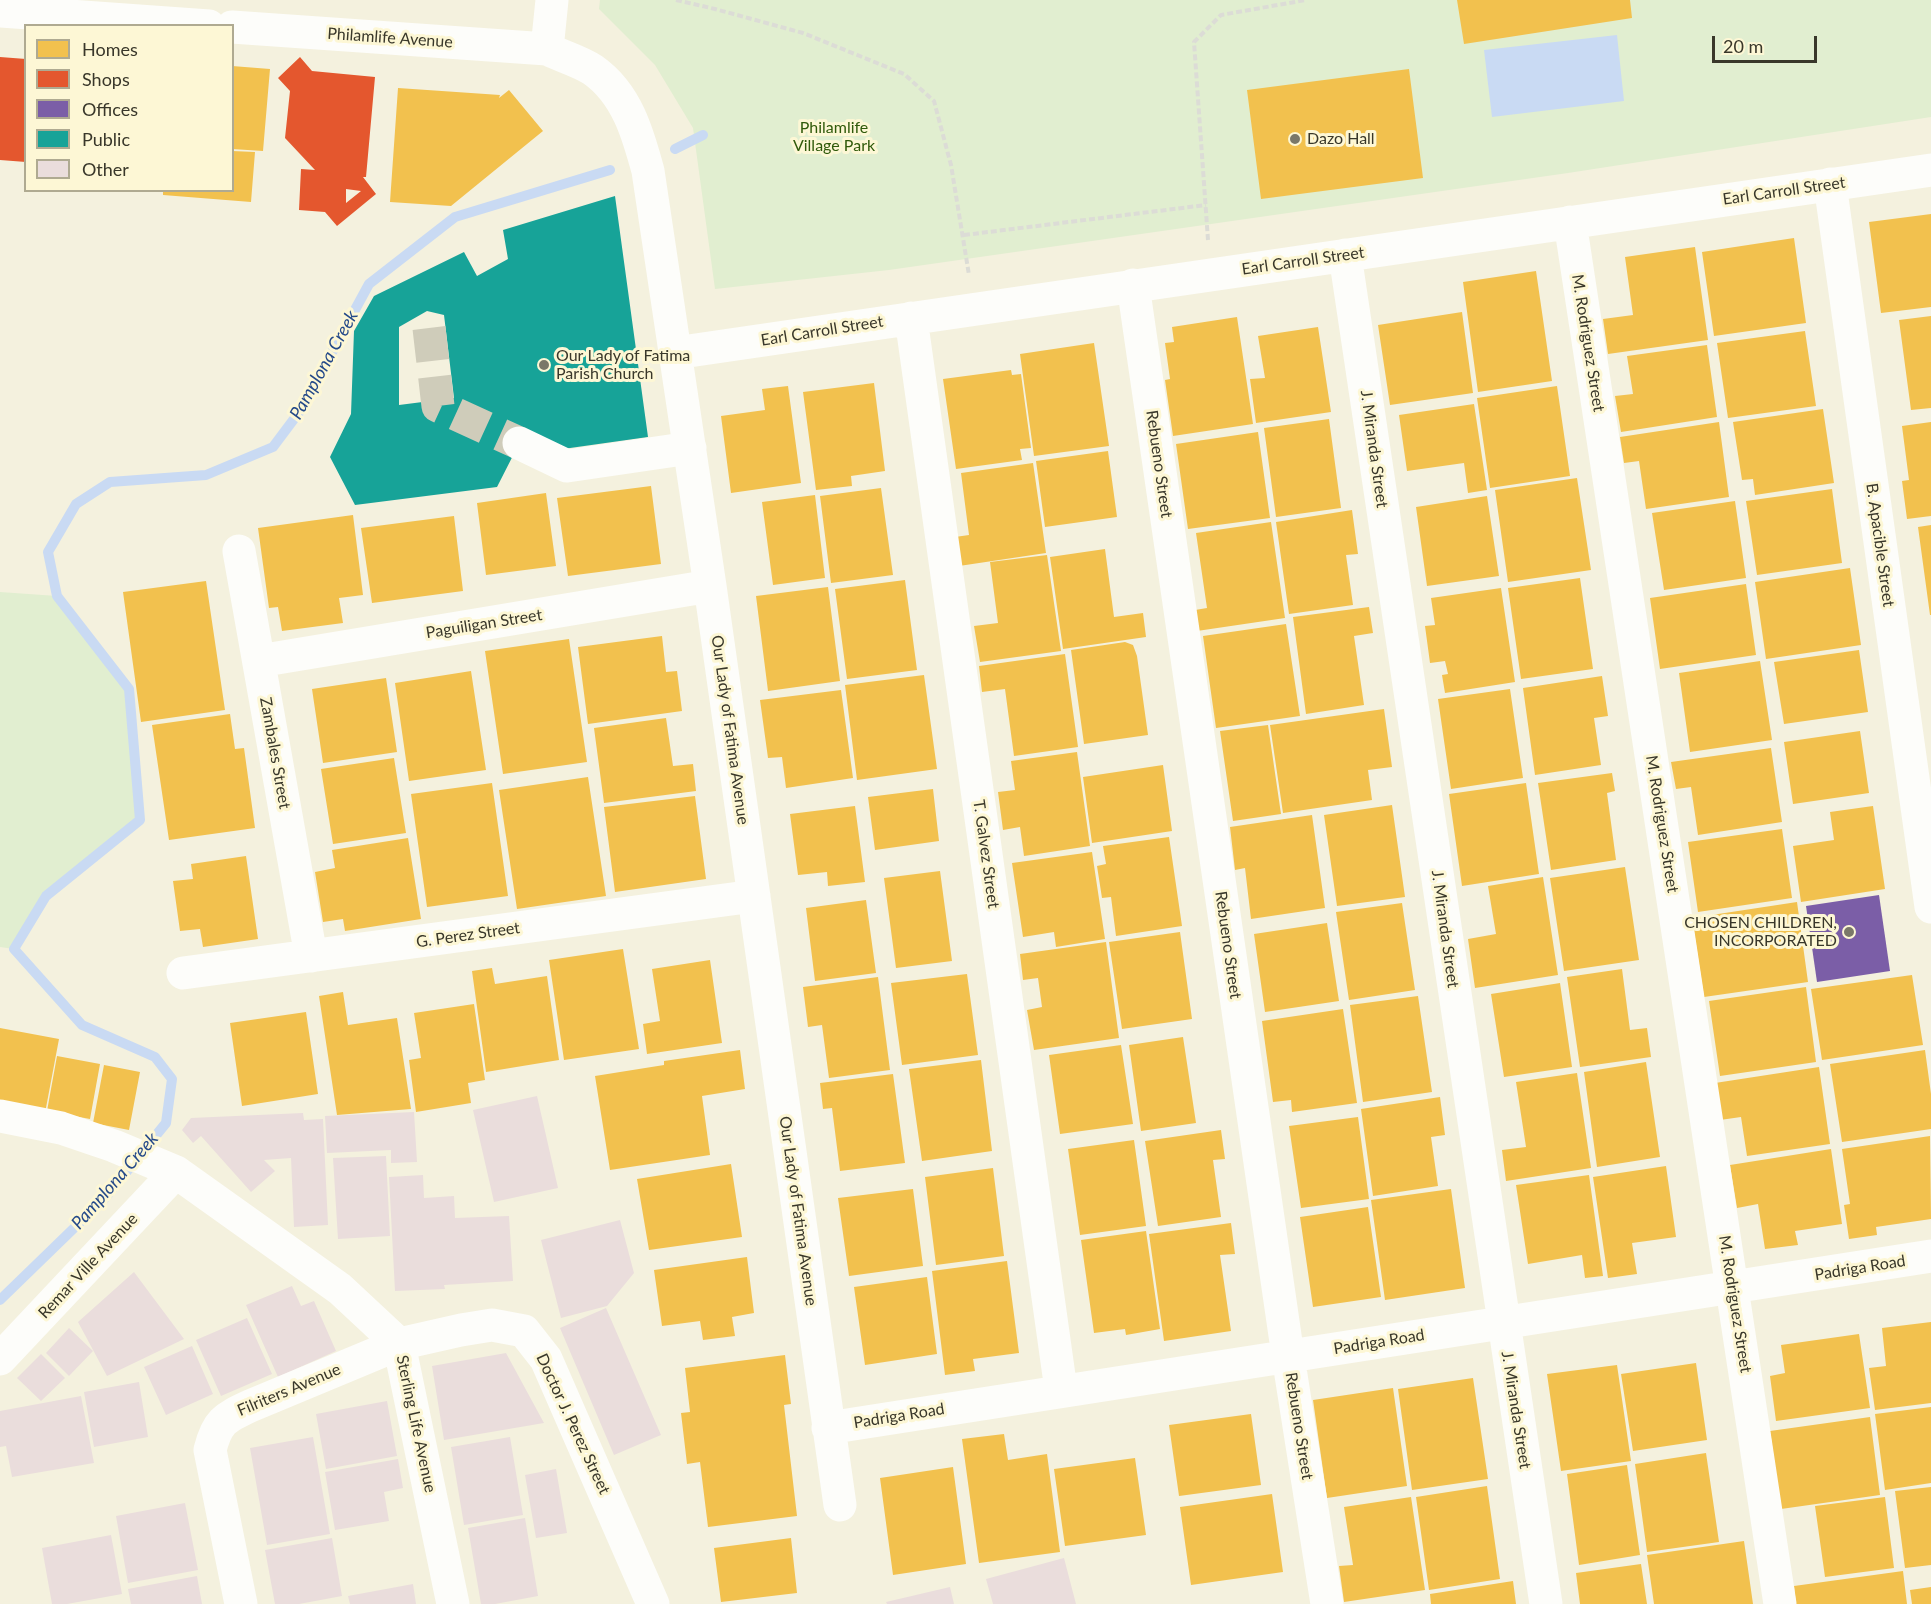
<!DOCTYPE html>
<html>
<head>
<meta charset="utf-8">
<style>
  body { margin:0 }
  #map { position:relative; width:1931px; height:1604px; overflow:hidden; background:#f4f1de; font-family:Lato,sans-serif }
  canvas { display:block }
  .legend { position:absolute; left:24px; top:24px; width:210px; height:168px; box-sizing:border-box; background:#fdf7d5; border:2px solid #afaa91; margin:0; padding:8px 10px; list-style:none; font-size:18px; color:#39372a }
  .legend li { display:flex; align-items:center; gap:12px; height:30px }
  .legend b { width:30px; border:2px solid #afaa91 }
  .scale { position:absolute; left:1712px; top:36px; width:105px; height:27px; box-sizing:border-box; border:3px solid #39372a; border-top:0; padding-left:8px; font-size:18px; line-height:21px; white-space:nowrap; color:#39372a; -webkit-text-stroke:4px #fdf7d5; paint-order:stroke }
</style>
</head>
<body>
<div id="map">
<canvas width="1931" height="1604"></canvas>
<ul class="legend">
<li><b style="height:16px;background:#f2c14e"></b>Homes</li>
<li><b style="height:16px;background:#e4572e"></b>Shops</li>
<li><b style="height:16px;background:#7b5ea7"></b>Offices</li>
<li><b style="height:16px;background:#17a398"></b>Public</li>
<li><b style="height:16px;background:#eadddc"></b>Other</li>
</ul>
<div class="scale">20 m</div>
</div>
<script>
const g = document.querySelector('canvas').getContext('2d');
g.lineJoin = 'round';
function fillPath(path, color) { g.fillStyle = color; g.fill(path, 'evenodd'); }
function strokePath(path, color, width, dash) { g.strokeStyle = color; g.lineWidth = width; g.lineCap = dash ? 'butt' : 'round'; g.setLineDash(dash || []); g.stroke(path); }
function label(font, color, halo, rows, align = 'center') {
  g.font = font + ' Lato,sans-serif'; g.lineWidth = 6; g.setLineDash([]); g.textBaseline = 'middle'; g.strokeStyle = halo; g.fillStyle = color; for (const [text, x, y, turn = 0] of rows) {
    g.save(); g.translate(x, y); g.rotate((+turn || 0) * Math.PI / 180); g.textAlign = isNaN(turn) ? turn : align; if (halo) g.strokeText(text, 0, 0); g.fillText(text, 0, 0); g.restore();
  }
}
fillPath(new Path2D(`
  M600,0H1931V117L1568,173L889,270L715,289L693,128L655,65L599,9Z
  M0,592L57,596L129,689L140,820L46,896L14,949L0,947Z`), '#e1eed0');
fillPath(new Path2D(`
  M1617,35L1624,101L1492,117L1484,50Z`), '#c9daf3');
fillPath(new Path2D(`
  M1457,0H1630L1632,18L1464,44Z
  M232,66L270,69L263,151L232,149Z
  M1409,69L1423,178L1261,199L1247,90Z
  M398,88L500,95L499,98L509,90L543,131L451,206L390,202Z
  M232,151L255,152L251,202L163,195V190H232Z
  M1931,214V307L1881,313L1869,222Z
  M1794,238L1806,323L1714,336L1702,252Z
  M1695,247L1708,340L1608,354L1603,319L1633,315L1625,257Z
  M1536,271L1552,381L1478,392L1463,282Z
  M1462,312L1473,393L1390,405L1378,325Z
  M1931,316V408L1911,410L1899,320Z
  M1237,317L1253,424L1173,436L1165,380L1170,379L1165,343L1174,342L1172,327Z
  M1318,327L1331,412L1256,423L1250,379L1265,378L1258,336Z
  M1805,331L1816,406L1728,418L1717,343Z
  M1094,343L1109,446L1034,456L1020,354Z
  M1707,345L1717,417L1621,432L1615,396L1633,394L1627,356Z
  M1011,370L1012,375L1021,374L1031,448L1020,449L1022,460L956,469L943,379Z
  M874,383L885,471L851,476L852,486L816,490L803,392Z
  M788,386L801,483L731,493L721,416L765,410L762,389Z
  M1557,386L1570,476L1490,488L1477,398Z
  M1474,404L1487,490L1468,493L1464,463L1407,471L1399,415Z
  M1823,409L1834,483L1755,495L1753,479L1742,480L1733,422Z
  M1329,419L1341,508L1276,517L1264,428Z
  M1719,422L1729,497L1646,509L1639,461L1624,463L1620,437Z
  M1931,422V516L1907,519L1902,481L1909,480L1902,426Z
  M1258,432L1270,518L1188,529L1176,444Z
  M1108,451L1117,517L1045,527L1036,461Z
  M1033,463L1046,553L959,566L955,537L969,535L961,473Z
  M1577,478L1591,570L1508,582L1495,490Z
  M651,486L661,564L568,576L557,498Z
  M881,488L893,575L831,583L820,496Z
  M1832,489L1842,563L1757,575L1746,501Z
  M546,493L556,566L486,575L477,503Z
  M815,495L825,578L773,585L762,502Z
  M1487,496L1499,576L1427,586L1416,507Z
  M1735,501L1746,578L1664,590L1652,513Z
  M1352,510L1358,554L1346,555L1353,605L1289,614L1276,522Z
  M353,515L363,595L339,598L343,623L282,631L278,607L269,608L258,528Z
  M454,516L463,591L372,603L361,528Z
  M1271,522L1285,618L1197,631L1195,610L1207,608L1196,533Z
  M1931,525V615H1930L1918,527Z
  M1105,549L1114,617L1143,613L1146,637L1063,649L1050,557Z
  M1047,555L1061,651L980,662L974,626L998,623L990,562Z
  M1850,568L1861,645L1766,659L1755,582Z
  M1580,578L1593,669L1521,679L1508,588Z
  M905,580L917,670L847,679L835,589Z
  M206,581L225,710L141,722L123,592Z
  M1746,584L1756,655L1660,669L1650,598Z
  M828,587L840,681L768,691L756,596Z
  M1501,588L1515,682L1445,693L1442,675L1448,674L1445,661L1430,663L1425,626L1435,625L1431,598Z
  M1369,607L1373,633L1354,636L1364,705L1306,714L1293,617Z
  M1286,624L1300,716L1216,728L1203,636Z
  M662,636L666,672L677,671L682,711L588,724L578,647Z
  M569,639L587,762L503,774L485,651Z
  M1125,642L1133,645L1137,656L1148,735L1084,744L1071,650Z
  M1859,650L1868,712L1784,724L1774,662Z
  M1065,654L1078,747L1014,756L1005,689L982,692L979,666Z
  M1760,661L1772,740L1690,752L1679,673Z
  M471,671L486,770L409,781L395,683Z
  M924,675L937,769L857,780L845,685Z
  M1602,676L1608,716L1594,718L1601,765L1535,775L1523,688Z
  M386,678L397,752L323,763L312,689Z
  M1510,689L1523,778L1451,789L1438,699Z
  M841,690L853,778L786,788L782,757L768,758L760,700Z
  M1384,709L1392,767L1368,770L1372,800L1283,813L1270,725Z
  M230,714L235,749L244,748L255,828L169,840L152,725Z
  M666,718L673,766L693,764L696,791L604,803L594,728Z
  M1268,725L1281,814L1233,821L1220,731Z
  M1860,731L1869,793L1793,804L1784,742Z
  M1771,748L1782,822L1698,835L1691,787L1676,789L1671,762Z
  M1077,752L1090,846L1024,856L1020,827L1003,830L998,792L1015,790L1011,761Z
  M394,758L406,833L333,844L321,769Z
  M1163,765L1172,831L1092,843L1083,777Z
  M1612,773L1615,791L1607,793L1616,860L1551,870L1538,783Z
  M588,777L606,896L517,909L499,790Z
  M492,783L508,896L427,907L411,794Z
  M1526,783L1539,874L1462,886L1449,794Z
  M933,789L939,841L875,850L868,797Z
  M695,796L706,879L615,892L604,807Z
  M1392,805L1405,897L1337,906L1324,815Z
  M855,806L865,882L828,886L827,872L798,875L790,814Z
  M1873,806L1885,889L1801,902L1793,846L1834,840L1830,812Z
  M1312,815L1325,908L1251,919L1245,868L1235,870L1230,827Z
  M1782,829L1792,898L1698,912L1688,842Z
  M1169,837L1182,926L1116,936L1111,897L1102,898L1097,866L1106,864L1103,846Z
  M408,838L421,919L345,931L343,919L323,922L315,872L335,868L332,850Z
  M1092,852L1105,939L1056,947L1054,932L1023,937L1012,863Z
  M246,856L258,939L203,947L200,929L180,931L173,881L193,879L191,864Z
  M1625,867L1639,960L1564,971L1550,878Z
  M940,871L952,961L896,968L884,878Z
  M1543,877L1558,975L1475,988L1468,939L1496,934L1488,886Z
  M866,900L876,973L815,981L806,908Z
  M1797,902L1808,982L1704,997L1692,918Z
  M1402,903L1415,990L1349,1000L1336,912Z
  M1327,923L1339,1001L1265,1012L1254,934Z
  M1180,932L1192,1019L1122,1029L1109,942Z
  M1106,942L1119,1038L1034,1050L1027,1010L1042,1007L1038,978L1023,980L1020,954Z
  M623,949L639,1049L564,1060L549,960Z
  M710,960L722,1043L647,1054L643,1024L660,1021L652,969Z
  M492,968L495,984L547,976L559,1060L486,1072L472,971Z
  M1622,969L1630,1030L1647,1028L1651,1057L1580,1067L1567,977Z
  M967,974L978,1055L902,1065L891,983Z
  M1912,975L1923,1045L1822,1060L1811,989Z
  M878,977L890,1070L829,1078L822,1025L808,1027L803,987Z
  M1560,983L1572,1067L1504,1077L1491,994Z
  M1806,987L1816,1062L1720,1076L1709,1001Z
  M343,992L348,1025L397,1018L411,1109L337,1115L319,996Z
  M1418,996L1432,1092L1363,1102L1350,1005Z
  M474,1004L485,1080L468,1083L471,1103L416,1112L409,1060L421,1058L414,1013Z
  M1343,1009L1357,1103L1292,1112L1291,1100L1273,1102L1262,1021Z
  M306,1012L318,1094L242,1106L230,1023Z
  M0,1028L59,1039L45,1113L0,1104Z
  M1183,1037L1196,1123L1141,1131L1129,1045Z
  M1121,1045L1133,1124L1060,1134L1049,1055Z
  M740,1050L745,1089L702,1096L710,1155L610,1170L595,1076L664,1065V1061Z
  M1925,1050L1931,1094V1129L1842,1142L1830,1064Z
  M57,1056L100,1064L90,1119L47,1111Z
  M981,1060L992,1151L922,1161L909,1069Z
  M1646,1062L1660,1157L1597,1167L1584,1072Z
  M104,1065L140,1072L129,1130L93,1123Z
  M1819,1067L1830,1144L1747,1156L1741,1117L1720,1120L1715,1083Z
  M1577,1073L1591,1168L1506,1181L1502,1150L1526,1147L1516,1082Z
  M893,1074L905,1163L840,1171L832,1108L823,1109L820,1083Z
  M1440,1097L1445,1135L1431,1137L1438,1186L1373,1196L1361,1109Z
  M1358,1117L1369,1199L1301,1208L1289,1126Z
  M1221,1130L1225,1159L1213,1160L1221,1217L1158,1226L1145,1141Z
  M1930,1136L1931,1219L1876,1227L1877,1235L1849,1239L1844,1205L1850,1204L1842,1149Z
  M1134,1140L1146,1226L1080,1235L1068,1149Z
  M1831,1149L1842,1224L1795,1231L1798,1245L1765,1249L1758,1204L1737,1208L1730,1165Z
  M731,1164L742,1237L649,1250L637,1179Z
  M1666,1166L1676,1237L1632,1243L1637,1274L1608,1278L1593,1177Z
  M993,1168L1004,1256L936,1265L925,1177Z
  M1589,1175L1603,1276L1585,1278L1582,1255L1528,1264L1516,1185Z
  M913,1189L923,1266L849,1276L838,1198Z
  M1451,1189L1465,1288L1385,1300L1371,1200Z
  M1368,1207L1381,1297L1313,1307L1300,1217Z
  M1231,1223L1235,1254L1220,1255L1231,1331L1164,1341L1149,1234Z
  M1146,1231L1160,1329L1126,1335L1125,1329L1094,1333L1081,1240Z
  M747,1257L754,1313L732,1317L735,1336L703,1340L700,1321L662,1326L654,1270Z
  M1007,1261L1019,1353L973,1359L975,1371L945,1375L932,1271Z
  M927,1277L937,1354L865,1365L854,1287Z
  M1931,1322V1403L1875,1410L1869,1368L1886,1366L1882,1328Z
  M1859,1334L1870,1408L1776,1421L1770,1376L1785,1373L1781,1345Z
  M785,1355L791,1404L784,1405L797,1516L708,1527L700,1462L687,1464L681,1413L690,1412L685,1368Z
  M1696,1363L1707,1440L1633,1451L1621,1374Z
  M1617,1365L1631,1461L1561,1471L1547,1374Z
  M1473,1378L1488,1479L1412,1490L1398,1389Z
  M1393,1388L1407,1486L1327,1498L1313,1400Z
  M1931,1407V1483L1885,1490L1875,1414Z
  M1251,1414L1261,1485L1179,1496L1169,1425Z
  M1870,1417L1880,1495L1781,1509L1770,1431Z
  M1004,1434L1008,1460L1047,1454L1060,1552L979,1563L962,1439Z
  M1706,1453L1719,1542L1647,1552L1635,1464Z
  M1135,1458L1146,1535L1065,1546L1054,1469Z
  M1627,1465L1640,1555L1579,1565L1567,1474Z
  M953,1467L966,1564L893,1575L880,1478Z
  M1487,1486L1500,1579L1429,1590L1416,1497Z
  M1931,1487V1565L1905,1568L1895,1491Z
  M1272,1494L1283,1572L1191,1585L1180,1507Z
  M1411,1497L1425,1590L1344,1602L1339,1566L1353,1565L1344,1507Z
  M1885,1497L1894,1568L1825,1577L1815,1506Z
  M791,1538L797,1593L721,1602L714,1548Z
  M1744,1541L1753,1604H1654L1647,1555Z
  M1641,1564L1647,1604H1580L1576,1573Z
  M1903,1571L1907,1604H1796L1794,1586Z
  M1513,1581L1516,1604H1431L1430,1594Z
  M1931,1587V1604H1912L1910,1590Z`), '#f2c14e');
fillPath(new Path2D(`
  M0,57L26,59V162L0,160Z
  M300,57L312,71L375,77L366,177H363L376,194L337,226L325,212L299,210L301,169L315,170L285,138L290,91L278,78ZM346,189L361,191L346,203Z`), '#e4572e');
fillPath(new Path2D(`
  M1879,895L1890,971L1817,982L1806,906Z`), '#7b5ea7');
fillPath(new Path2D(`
  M615,196L648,437L563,449L526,430L497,487L355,505L330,457L351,414L354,331L374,296L464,252L477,276L508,259L503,230ZM427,311L444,315L454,398L399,405V327Z`), '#17a398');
strokePath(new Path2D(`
  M675,149L703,135
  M0,1300L105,1198L166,1123L172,1079L155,1057L82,1025L14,949L46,896L140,820L129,689L57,596L48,552L76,504L110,482L206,475L273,447L300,411L369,284L455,217L610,170`), '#c9daf3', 10);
fillPath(new Path2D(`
  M537,1096L558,1188L494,1202L473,1110Z
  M414,1112L417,1162L391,1163V1150L327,1153L325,1116Z
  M303,1113L304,1120L323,1119L328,1225L294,1227L291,1158L264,1160L275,1171L251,1192L201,1136L193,1143L182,1130L191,1118Z
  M386,1156L390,1236L338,1239L333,1158Z
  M423,1175L424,1198L454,1196L455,1218L509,1216L513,1281L444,1285L445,1289L395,1291L389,1177Z
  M620,1220L634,1273L607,1306L561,1318L541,1240Z
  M134,1272L184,1339L107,1376L78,1322Z
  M292,1286L301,1306L314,1301L336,1351L278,1377L246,1305Z
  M606,1308L661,1435L614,1455L560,1328Z
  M247,1318L272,1374L221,1396L196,1340Z
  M69,1328L93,1351L69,1376L46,1353Z
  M192,1346L213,1394L166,1415L144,1367Z
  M506,1353L544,1423L444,1440L432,1366Z
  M41,1354L65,1378L41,1401L17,1378Z
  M139,1382L148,1437L94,1447L84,1392Z
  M81,1396L94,1463L12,1477L6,1446L0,1447V1411Z
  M387,1401L397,1456L326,1469L316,1414Z
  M313,1437L330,1534L267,1545L250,1448Z
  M510,1437L523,1515L464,1525L451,1447Z
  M398,1459L403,1488L384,1492L389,1521L335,1530L325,1472Z
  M556,1469L567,1533L536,1538L525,1475Z
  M185,1503L198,1570L128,1583L116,1516Z
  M525,1518L538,1596L495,1604H481L468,1528Z
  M111,1535L122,1594L67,1604H52L42,1548Z
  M332,1538L342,1596L299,1604H275L265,1550Z
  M1064,1558L1076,1604H993L986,1579Z
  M197,1576L202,1604H131L128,1589Z
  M413,1584L416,1604H350L348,1596Z
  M950,1587L954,1604H887L886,1602Z`), '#eadddc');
strokePath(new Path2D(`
  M429,328L438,406L519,443`), '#cfccba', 33, [33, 16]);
strokePath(new Path2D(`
  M676,0L715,9L803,33L904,74L934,101L951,165L969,275
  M964,235L1206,205
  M1208,240L1194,42L1221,15L1306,0`), '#dcdcd6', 4, [6, 3]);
strokePath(new Path2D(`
  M0,11L209,26
  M232,27L547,49C561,56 580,61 593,70C627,94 638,134 648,171L710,586L840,1505
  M547,49L552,0
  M1830,184L1931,907
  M1570,222L1780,1604
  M1345,255L1546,1604
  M1133,285L1288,1356L1327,1604
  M911,318L1061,1390
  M675,353L1931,170
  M519,443L567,466L690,448
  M239,551L311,956
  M259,661L710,586
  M183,973L754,896
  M0,1116L61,1128L114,1146L176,1172L340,1289L399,1344L453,1604
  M0,1359L176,1172
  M828,1428L1931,1256
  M241,1604L210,1450C217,1422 224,1418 250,1406L399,1344L461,1330L492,1325L524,1331L546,1359L653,1604`), '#fdfdfa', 33);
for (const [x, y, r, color] of [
  [1295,139,6,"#7a7869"],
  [544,365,6,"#7a7869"],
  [1849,932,6,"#7a7869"]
]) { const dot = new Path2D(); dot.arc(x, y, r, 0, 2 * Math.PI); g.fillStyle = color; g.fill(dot); strokePath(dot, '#fdf7d5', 2); }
label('16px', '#39372a', '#fdf7d5', [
  ["Philamlife Avenue",390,38,4],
  ["Earl Carroll Street",1784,191,-8],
  ["Earl Carroll Street",1303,261,-8],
  ["Earl Carroll Street",822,331,-9],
  ["M. Rodriguez Street",1588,343,81],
  ["J. Miranda Street",1374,449,82],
  ["Rebueno Street",1159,464,82],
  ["B. Apacible Street",1880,545,82],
  ["Paguiligan Street",484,624,-9],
  ["Our Lady of Fatima Avenue",730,730,82],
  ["Zambales Street",275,753,80],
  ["M. Rodriguez Street",1662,824,81],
  ["T. Galvez Street",986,854,82],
  ["J. Miranda Street",1445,929,82],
  ["G. Perez Street",468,935,-8],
  ["Rebueno Street",1228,945,82],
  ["Our Lady of Fatima Avenue",798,1211,82],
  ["Remar Ville Avenue",88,1266,-47],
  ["Padriga Road",1860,1268,-9],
  ["M. Rodriguez Street",1735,1304,81],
  ["Padriga Road",1379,1342,-9],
  ["Filriters Avenue",289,1390,-23],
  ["J. Miranda Street",1516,1410,81],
  ["Padriga Road",899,1416,-9],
  ["Sterling Life Avenue",416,1424,78],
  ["Doctor J. Perez Street",573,1424,65],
  ["Rebueno Street",1299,1426,81]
]);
label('16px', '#305a0b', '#fdf7d5', [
  ["Philamlife",834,128],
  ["Village Park",834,146]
]);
label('16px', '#39372a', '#fdf7d5', [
  ["Dazo Hall",1307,139],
  ["Our Lady of Fatima",556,356],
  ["Parish Church",556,374],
  ["CHOSEN CHILDREN,",1837,923,"right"],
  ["INCORPORATED",1837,941,"right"]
], 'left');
label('italic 18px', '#244989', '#fdf7d5', [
  ["Pamplona Creek",324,365,-61],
  ["Pamplona Creek",115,1181,-49]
]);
</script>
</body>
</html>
